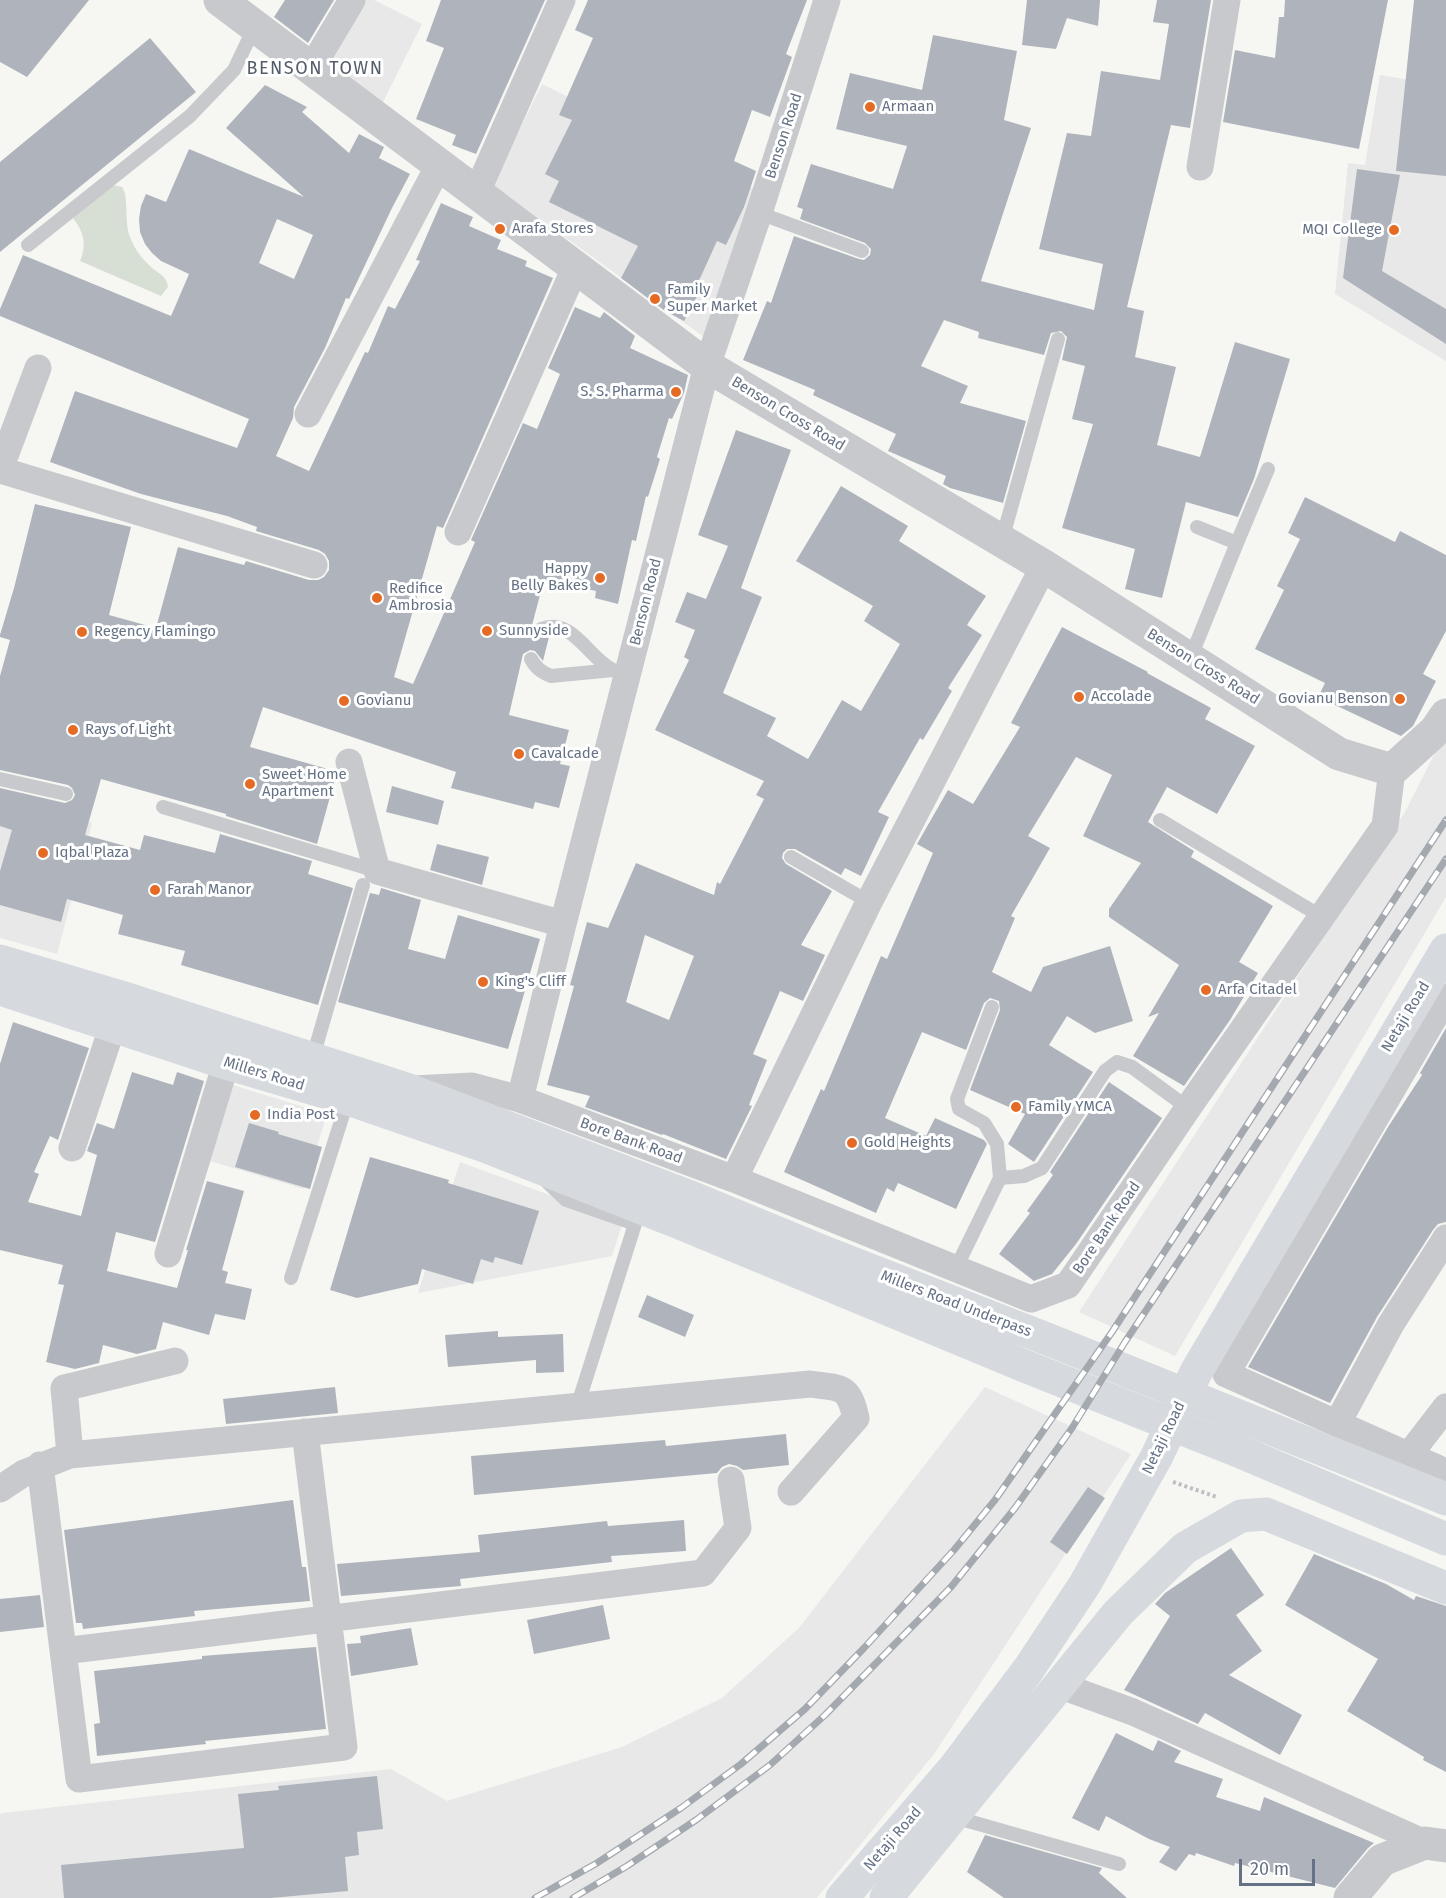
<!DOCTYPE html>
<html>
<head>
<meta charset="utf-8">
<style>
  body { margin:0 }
  #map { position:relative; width:1446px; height:1898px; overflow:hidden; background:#f6f7f3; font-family:"Fira Sans",sans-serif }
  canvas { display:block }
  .scale { position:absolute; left:1239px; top:1859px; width:76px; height:27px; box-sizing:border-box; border:3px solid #657285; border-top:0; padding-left:8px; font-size:18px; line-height:21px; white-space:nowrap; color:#657285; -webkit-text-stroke:4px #fff; paint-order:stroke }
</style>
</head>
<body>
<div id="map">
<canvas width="1446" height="1898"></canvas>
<div class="scale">20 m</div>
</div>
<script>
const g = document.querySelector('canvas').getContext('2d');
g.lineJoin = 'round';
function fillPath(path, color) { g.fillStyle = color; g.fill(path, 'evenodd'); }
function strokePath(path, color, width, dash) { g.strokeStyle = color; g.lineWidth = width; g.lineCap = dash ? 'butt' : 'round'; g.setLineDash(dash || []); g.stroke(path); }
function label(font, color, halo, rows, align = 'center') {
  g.font = font + ' "Fira Sans",sans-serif'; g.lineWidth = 6; g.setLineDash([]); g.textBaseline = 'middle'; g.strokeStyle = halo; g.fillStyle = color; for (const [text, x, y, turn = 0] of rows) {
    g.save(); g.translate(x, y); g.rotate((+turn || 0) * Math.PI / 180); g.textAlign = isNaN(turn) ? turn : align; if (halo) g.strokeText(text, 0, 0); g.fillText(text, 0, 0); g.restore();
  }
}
fillPath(new Path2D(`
  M359,0H374L422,24L382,104L328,65Z
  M1380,75L1446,86V361L1335,294L1348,163L1365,165Z
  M542,84L758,191L707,339L492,185Z
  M1446,731V897L1175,1356L1079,1312L1405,812Z
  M0,797L92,823L57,954L0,938Z
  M226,1083L327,1114L304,1189L203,1159Z
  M460,1162L623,1222L612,1256L418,1293Z
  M985,1387L1131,1454L934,1754L817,1898H0V1814L3,1813L391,1769L447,1801L622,1747L722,1698L799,1628Z`), '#e7e8e7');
fillPath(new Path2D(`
  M113,185L122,187C129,195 124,222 130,237C134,248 142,259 151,267C159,274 167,276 168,287L161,296L80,261C87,245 84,232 73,218L109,186Z`), '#d7ded4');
fillPath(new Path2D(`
  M0,0H89L27,77L0,62Z
  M285,0H334L308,43L274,17Z
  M441,0H545L476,154L452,145L456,135L416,119L444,48L426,41Z
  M588,0H807L786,54L792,57L770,117L752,110L734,161L756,171L744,207L726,245L717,241L697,285L702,287L684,321L665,311L621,278L638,246L549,202L559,181L545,174L572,120L559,115L593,38L575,30Z
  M1027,0H1100L1098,26L1067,18L1056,49L1022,45Z
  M1157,0H1211L1190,128L1171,125L1127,307L1144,311L1135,357L1176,367L1157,445L1200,457L1235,342L1290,359L1254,479L1238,517L1186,502L1162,598L1125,589L1135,549L1062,528L1093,424L1072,419L1085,366L1062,360L1067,337L1061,331L1051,333L1044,355L978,338L979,332L944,320L921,366L968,386L960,403L1026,421L1003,503L950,488L943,484L946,476L888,451L896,434L813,395L815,390L743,360L767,301L771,303L794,236L859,259L864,260L870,255L871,249L865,243L800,219L803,209L797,207L811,164L893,189L907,146L836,129L850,73L922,90L933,35L1017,51L1004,120L1031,128L981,281L1094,310L1103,264L1039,249L1067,133L1091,136L1101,71L1160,80L1169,24L1153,22Z
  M1285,0H1388L1359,149L1223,122L1235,50L1275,58L1279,17H1284Z
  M1414,0H1446V176L1396,171Z
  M150,38L196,92L0,252V162Z
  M265,85L307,107L302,112L349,153L359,134L384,147L379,158L410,174L392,208L349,299L346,298L325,348L294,407L293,418L276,456L309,471L365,352L368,353L388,306L395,309L420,261L416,260L441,203L473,217L469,226L501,240L497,249L527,261L525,266L553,278L443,528L437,526L394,677L413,684L475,542L471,540L523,423L537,429L560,374L548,368L575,307L600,318L604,312L635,336L630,348L688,375L684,393L672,419L669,418L657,457L660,459L648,497L646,496L636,541L632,540L618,604L595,598L596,591L544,580L531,629L538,637H549L543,661L535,651L530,650L523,654L509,715L569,730L560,764L570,766L559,808L535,802L533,809L451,788L456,772L263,707L250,747L335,771L336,775L317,844L226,816V814L101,779L85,835L140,850L144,835L215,853L220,834L312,861L308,874L353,888L318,1005L181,965L185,951L118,934L123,915L67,899L61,922L0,905V871L12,830L0,826V788L65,803L72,800L75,795L72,788L68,785L0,770V676L10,640L0,637V635L14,588L35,504L131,527L109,615L156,628L178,547L244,565L246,561L309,580H318L324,577L329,570V561L325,554L319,550L256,531L257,527L227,516L141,494L50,462L75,391L237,448L249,419L0,316V309L23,255L171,316L189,274L161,261L152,253L145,244L140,232L139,219L141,206L146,194L166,202L189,149L304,197L226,128ZM277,219L313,235L294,279L259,263Z
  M1357,169L1400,175L1382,271L1446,309V344L1343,278Z
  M736,430L791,450L741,588L762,597L723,693L776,718L767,736L808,759L842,700L861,711L900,644L864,621L873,606L796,561L841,486L908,526L899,541L986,596L967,625L982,635L948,688L952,691L923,740L920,738L878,812L889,817L861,876L845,868L841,875L795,849H787L783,853L782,858L786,864L832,891L801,945L825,955L803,1001L780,991L753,1054L767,1060L749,1105L752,1106L726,1159L663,1134L662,1135L585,1107L590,1096L547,1085L574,986L570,985L587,922L608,928L636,863L714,895L717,882L720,884L764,799L756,795L764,781L655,730L689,660L684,657L695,630L675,622L687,592L706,599L728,546L698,535ZM645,935L694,956L669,1020L626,1002Z
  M1305,497L1395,542L1400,531L1446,555V631L1423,674L1436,681L1413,726L1401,736L1318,697L1325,683L1255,649L1284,590L1277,586L1300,539L1288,533Z
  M1062,627L1148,672L1147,673L1211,708L1205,719L1255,746L1217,814L1167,787L1148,822L1194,851L1191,857L1273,906L1239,962L1258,973L1230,1020L1184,1086L1133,1056L1159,1013L1148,1017L1179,965L1109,917V909L1141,863L1083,836L1112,775L1076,757L1028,836L1050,848L1011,916L1015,918L992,972L1031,992L1043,967L1110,946L1133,1021L1095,1033L1067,1016L1049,1045L1093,1072L1034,1162L1008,1144L1025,1114L970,1090L1000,1010L999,1001L990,998L984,1003L966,1050L922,1032L885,1118L926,1136L935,1118L984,1140L987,1144L956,1209L898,1183L894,1192L887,1188L876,1213L784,1172L821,1089L824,1091L881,956L887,959L933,853L917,844L948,790L973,804L1020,727L1011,723Z
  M392,786L444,801L438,825L386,812Z
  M437,844L489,857L482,885L430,870Z
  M381,888L421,900L408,949L445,959L458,915L540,939L508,1049L338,1002L370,893L379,895Z
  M13,1022L89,1048L58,1140L50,1136L34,1172L39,1174L28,1202L81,1216L97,1155L87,1151L97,1123L114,1129L132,1072L173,1085L177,1072L204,1081L155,1242L116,1232L107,1271L177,1288L188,1250H186L207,1181L244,1191L222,1270L228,1272L225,1283L252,1289L245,1320L215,1314L209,1335L163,1322L156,1349L137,1354L103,1345L99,1363L75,1369L46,1362L64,1285L58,1284L63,1265L0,1250V1064Z
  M1446,1028V1222L1438,1224L1433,1230L1377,1317L1330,1403L1248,1367L1388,1127L1422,1075L1420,1073Z
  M1109,1082L1162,1118L1076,1244L1052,1274L1034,1281L999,1254L1030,1213L1027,1211L1053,1175L1050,1172Z
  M249,1123L279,1132L278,1134L322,1147L310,1189L235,1167Z
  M370,1157L449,1180L448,1183L539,1211L522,1265L495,1257L493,1263L481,1259L473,1284L422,1269L418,1284L357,1298L330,1290Z
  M647,1295L694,1315L685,1337L638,1317Z
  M498,1331V1337L563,1334L564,1372L536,1373V1360L448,1367L445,1335Z
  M335,1387L338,1413L226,1424L223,1399Z
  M786,1434L789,1465L743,1470L737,1466L729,1464L722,1467L717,1473L474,1495L471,1456L665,1440L666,1446Z
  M1088,1487L1105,1498L1067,1554L1050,1542Z
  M293,1500L302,1567H306L310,1601L194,1611L195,1616L83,1629L82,1623H76L64,1530Z
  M684,1520L686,1551L611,1556L612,1562L460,1579L461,1586L341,1596L337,1564L480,1552L478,1535L607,1521L608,1526Z
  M1231,1548L1264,1595L1236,1615L1262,1651L1229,1675L1302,1715L1280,1755L1205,1713L1198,1724L1124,1690L1170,1616L1155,1604L1165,1593Z
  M1314,1554L1386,1584L1414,1600L1416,1596L1446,1606V1772L1423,1760L1424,1757L1347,1711L1378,1659L1285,1605Z
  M40,1595L44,1627L0,1632V1599Z
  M603,1605L610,1639L534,1654L527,1620Z
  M411,1628L418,1665L351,1676L347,1644L361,1643L360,1636Z
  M316,1647L326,1729L205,1741L206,1744L97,1756L94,1724L100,1723L94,1671L202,1659V1656Z
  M1116,1733L1153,1751L1158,1740L1181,1751L1174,1762L1223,1779L1216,1797L1260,1811L1264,1797L1374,1843L1368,1848L1335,1888L1235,1863L1234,1866L1196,1853L1195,1856L1189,1854L1176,1871L1159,1862L1170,1847L1149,1839L1106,1816L1099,1831L1072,1818Z
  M377,1776L383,1829L357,1832L359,1855L345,1857L348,1891L271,1898H64L61,1865L244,1848L238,1794L279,1790L278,1786Z
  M985,1835L1102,1868L1099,1873L1127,1898H1004L967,1872Z`), '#afb4bc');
strokePath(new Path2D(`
  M1173,1482L1217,1497`), '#bebfc2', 4, [3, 3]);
strokePath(new Path2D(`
  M759,213L862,251
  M28,245L190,116L234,70L255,26
  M1002,540L1058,339
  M1237,543L1268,469
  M541,629C573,617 588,658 613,670C617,672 623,673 627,674
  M531,659C536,668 541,672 551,676L613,670
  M1190,659L1237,543L1197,527
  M0,779L66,794
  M163,807L377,871
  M1160,820L1322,917
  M791,857L869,902
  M992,1007L957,1099L959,1109L984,1123L997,1144L1000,1178
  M312,1060L363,885
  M546,1181L566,1200L635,1224L577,1407
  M956,1268L1000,1178L1024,1176L1042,1168L1105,1071L1117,1062L1132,1067L1188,1108
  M291,1278L348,1099
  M954,1817L1119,1864`), '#c7c9cd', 14);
strokePath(new Path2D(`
  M311,69L352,0
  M1200,167L1227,0
  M476,194L562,0
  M308,414L439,165
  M0,469L38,368
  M0,470L314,565
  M458,532L575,268
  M349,762L377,871L563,924
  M1446,997L1226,1374L1446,1472
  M413,1089L472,1086L520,1099L563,924L707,366L759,213L827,0
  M520,1099L734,1179L1031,1299L1068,1285L1188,1108L1385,826L1392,770
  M72,1148L113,1025
  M734,1179L869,902L1044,566
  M168,1254L226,1063
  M1337,1424L1391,1324L1446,1238
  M70,1455L64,1388L175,1361
  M1409,1455L1446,1407
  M40,1465L79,1779L344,1747L305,1432
  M0,1489L24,1473L70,1455L810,1384C842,1389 848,1384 856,1418L791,1492
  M63,1651L703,1573L738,1528L731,1480
  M1059,1685L1133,1712L1425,1843`), '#c7c9cd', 27);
strokePath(new Path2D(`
  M220,0L707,366L1044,566L1339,754L1392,770L1435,731L1446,715
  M1350,1898L1382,1860L1425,1843L1446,1846`), '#c7c9cd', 33);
strokePath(new Path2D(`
  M0,961L121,997L406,1089L693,1198L824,1252L1042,1337L1446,1499
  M0,989L226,1063L348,1099L487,1147L682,1224L1027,1367L1238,1451L1446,1539`), '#d6dadf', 33);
strokePath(new Path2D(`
  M842,1898L955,1767L1028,1670L1085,1584L1157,1456L1196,1372L1446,950
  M886,1898L1118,1613L1185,1548L1241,1516L1266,1514L1446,1588`), '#d6dadf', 33);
const rail = new Path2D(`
  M535,1898L597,1863L681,1808L741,1764L805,1709L864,1648L954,1550L995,1500L1112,1332L1446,820
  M573,1898L627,1866L696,1820L770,1765L825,1715L951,1587L1015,1508L1072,1428L1125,1342L1446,859`);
strokePath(rail, '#a4a9b0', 7);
strokePath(rail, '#fff', 4.5, [14]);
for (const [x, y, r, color] of [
  [870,107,6,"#e56b25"],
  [500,229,6,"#e56b25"],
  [1394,230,6,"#e56b25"],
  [655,299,6,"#e56b25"],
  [676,392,6,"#e56b25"],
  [600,578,6,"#e56b25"],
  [377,598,6,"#e56b25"],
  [487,631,6,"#e56b25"],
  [82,632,6,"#e56b25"],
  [1079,697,6,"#e56b25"],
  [1400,699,6,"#e56b25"],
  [344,701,6,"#e56b25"],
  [73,730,6,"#e56b25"],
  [519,754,6,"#e56b25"],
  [250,784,6,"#e56b25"],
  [43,853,6,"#e56b25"],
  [155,890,6,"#e56b25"],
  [483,982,6,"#e56b25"],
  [1206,990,6,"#e56b25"],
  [1016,1107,6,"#e56b25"],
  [255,1115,6,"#e56b25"],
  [852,1143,6,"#e56b25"]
]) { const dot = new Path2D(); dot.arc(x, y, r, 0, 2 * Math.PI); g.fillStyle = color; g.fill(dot); strokePath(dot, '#fff', 2); }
label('15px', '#657285', '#fff', [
  ["Armaan",882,107],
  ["Arafa Stores",512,229],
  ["MQI College",1382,230,"right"],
  ["Family",667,290],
  ["Super Market",667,307],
  ["S. S. Pharma",664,392,"right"],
  ["Happy",588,569,"right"],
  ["Belly Bakes",588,586,"right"],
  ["Redifice",389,589],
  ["Ambrosia",389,606],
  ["Sunnyside",499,631],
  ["Regency Flamingo",94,632],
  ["Accolade",1091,697],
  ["Govianu Benson",1388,699,"right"],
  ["Govianu",356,701],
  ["Rays of Light",85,730],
  ["Cavalcade",531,754],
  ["Sweet Home",262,775],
  ["Apartment",262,792],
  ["Iqbal Plaza",55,853],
  ["Farah Manor",167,890],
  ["King's Cliff",495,982],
  ["Arfa Citadel",1218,990],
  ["Family YMCA",1028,1107],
  ["India Post",267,1115],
  ["Gold Heights",864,1143]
], 'left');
label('15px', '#657285', '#fff', [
  ["Benson Road",784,136,-72],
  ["Benson Cross Road",788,414,31],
  ["Benson Road",646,602,-76],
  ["Benson Cross Road",1203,667,32],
  ["Netaji Road",1406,1017,-59],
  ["Millers Road",264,1074,17],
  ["Bore Bank Road",631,1141,20],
  ["Bore Bank Road",1107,1228,-56],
  ["Millers Road Underpass",956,1304,21],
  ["Netaji Road",1164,1438,-64],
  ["Netaji Road",893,1839,-49]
]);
g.letterSpacing = '1.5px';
label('18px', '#535d6a', '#fff', [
  ["BENSON TOWN",315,69]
]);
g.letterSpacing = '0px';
</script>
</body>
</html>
